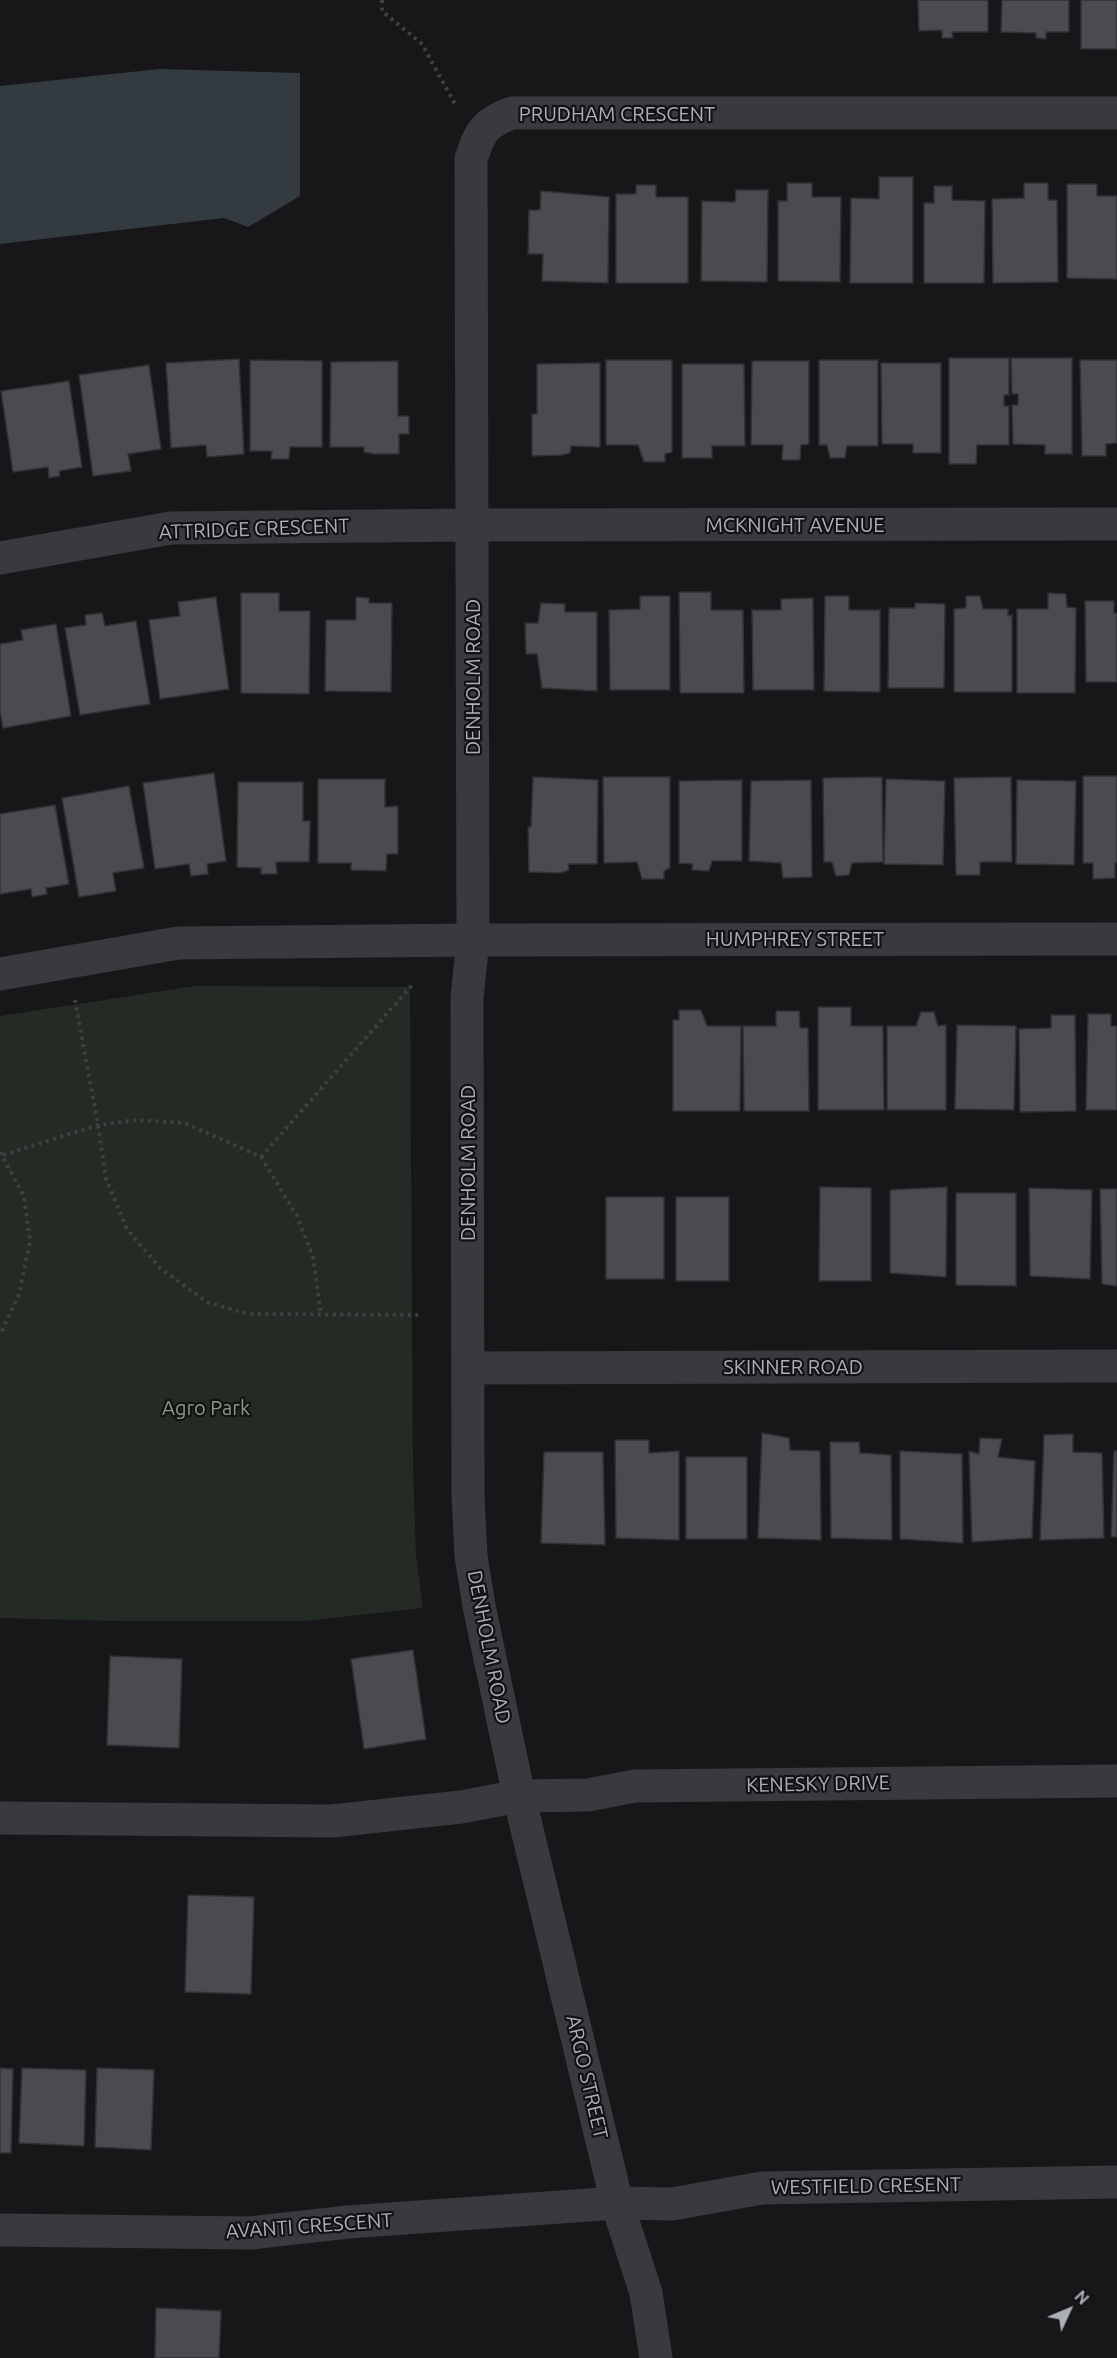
<!DOCTYPE html>
<html>
<head>
<meta charset="utf-8">
<style>
  body { margin:0 }
  #map { position:relative; width:1117px; height:2358px; overflow:hidden; background:#171719; font-family:Ubuntu,sans-serif }
  canvas { display:block }
  .north { position:absolute; left:1039px; top:2280px; width:60px; height:60px; -webkit-text-stroke:4px #121214; paint-order:stroke; rotate:46deg; font-size:16px; font-weight:700; line-height:24px; text-align:center; color:#abb0b7 }
  .north::after { content:''; display:block; margin:auto; width:21px; height:27px; background:#abb0b7; clip-path:polygon(50% 0,100% 100%,50% 72%,0 100%) }
</style>
</head>
<body>
<div id="map">
<canvas width="1117" height="2358"></canvas>
<div class="north">N</div>
</div>
<script>
const g = document.querySelector('canvas').getContext('2d');
g.lineJoin = 'round';
function fillPath(path, color) { g.fillStyle = color; g.fill(path, 'evenodd'); }
function strokePath(path, color, width, dash) { g.strokeStyle = color; g.lineWidth = width; g.lineCap = dash ? 'butt' : 'round'; g.setLineDash(dash || []); g.stroke(path); }
function label(font, color, halo, rows, align = 'center') {
  g.font = font + ' Ubuntu,sans-serif'; g.lineWidth = 4.5; g.setLineDash([]); g.textBaseline = 'middle'; g.strokeStyle = halo; g.fillStyle = color; for (const [text, x, y, turn = 0] of rows) {
    g.save(); g.translate(x, y); g.rotate((+turn || 0) * Math.PI / 180); g.textAlign = isNaN(turn) ? turn : align; if (halo) g.strokeText(text, 0, 0); g.fillText(text, 0, 0); g.restore();
  }
}
fillPath(new Path2D(`
  M195,986L410,987L413,1464L416,1556L423,1608L305,1621H114L0,1618V1016Z`), '#242a24');
fillPath(new Path2D(`
  M159,69L300,73V196L248,227L224,218L0,244V86Z`), '#333b40');
const building = new Path2D(`
  M918,0H988V32H952L953,38H942V30L919,31Z
  M1002,0H1069V32H1046V39L1036,38V33L1001,32Z
  M1081,0H1117V49H1081Z
  M879,177H913V283H850L851,198L879,199Z
  M787,183H812V197H841L840,282L778,281V201H787Z
  M1024,183H1048V200H1057L1058,282L993,283L992,199L1024,198Z
  M1067,184H1097V196H1117V279L1067,278Z
  M636,185H656V197H688V283H616V194H636Z
  M934,186H952V200L985,201L984,283H924V203H934Z
  M736,190H768L767,282L701,281L702,201L735,202Z
  M541,191L609,197L608,283L542,281L543,254H528L529,210H540Z
  M949,358H1009V395H1004V406H1009V445H977L976,464H949Z
  M1011,358H1072V454H1045V445L1013,444L1012,405H1018V394H1012Z
  M239,359L244,454L207,457L206,445L171,448L166,363Z
  M250,360L322,361V447H290L289,459H271L272,451H250Z
  M606,360H672V452L665,454V462H644L638,445H606Z
  M819,360H878V446H847L845,458H830L827,445H819Z
  M1080,360H1117V443L1106,444V456H1082Z
  M398,361V416H409V434H399V454H374L364,452V447H330L331,362Z
  M752,361H809V444L801,445L800,460H782L783,445H751Z
  M600,363V447L571,446L570,453L562,455L532,456V414H537V364Z
  M881,363H941V453H913V444H882Z
  M682,364H744L745,446H712V458H682Z
  M149,365L161,449L128,454L131,471L93,476L79,375Z
  M69,381L82,467L59,471L60,476L49,478L48,467L13,472L1,391Z
  M679,592H711V610H743L744,693H680Z
  M241,593H279V611H310L309,694L241,693Z
  M1048,593L1066,594L1067,607L1076,608L1075,693H1017V609H1048Z
  M640,596H670V690H610L609,610L640,609Z
  M825,596H849V610H880V692L824,691Z
  M966,596H980L983,609H1008V616L1012,615V692H954V609L966,608Z
  M216,597L229,689L160,699L149,620L180,616L178,602Z
  M356,597L369,598V603H392L391,692L325,691L326,620H356Z
  M813,598L814,690H753L752,610H781V599Z
  M1085,601H1114V613H1117V682H1086Z
  M541,603L565,604V612H597V691L542,688L537,654H526L525,623H538Z
  M915,603L945,604L944,688H888L889,608H915Z
  M102,613L105,626L136,621L150,704L80,715L65,628L86,625L85,615Z
  M56,624L71,716L3,728L0,711V644L23,640L21,630Z
  M214,773L226,861L207,864L208,874L191,876L189,864L155,869L143,783Z
  M1083,776H1117V863H1115V878L1093,879V863H1083Z
  M533,777L598,780L597,864H568L569,870L560,873L529,872L528,827H531Z
  M603,777H670V868L664,871V879H642L637,862L604,863Z
  M882,777L883,862L852,863L849,875L836,876L832,862H824L823,778Z
  M1011,777L1012,862H980V875H956L954,778Z
  M318,779H385V807L398,806V854H387L386,871L351,870V863H318Z
  M886,779L945,781L943,865L884,864Z
  M742,780V861H712L709,871L692,870L693,864L679,863V781Z
  M811,780L812,877L783,878L781,863L749,861L751,781Z
  M1017,780L1076,781L1074,865L1016,864Z
  M238,782H303V821H310L309,862H276L277,874H261V868L237,867Z
  M129,786L144,868L113,873L116,891L79,897L62,798Z
  M55,805L69,884L46,888L47,894L32,897L31,889L0,894V814Z
  M818,1007H851V1026H883L884,1110H818Z
  M679,1010H701L707,1026H741L740,1111H673V1020H679Z
  M776,1011H799L800,1028H808L809,1111H744L743,1026H776Z
  M921,1012H934L938,1026L946,1025V1110H887V1026H916Z
  M1088,1014H1111V1026H1117V1110H1086Z
  M1051,1015H1075L1076,1111L1020,1112L1019,1029L1051,1028Z
  M957,1025L1016,1026L1014,1110L955,1109Z
  M820,1187L871,1188V1281H819Z
  M947,1187L946,1277L890,1273V1190Z
  M1029,1188L1092,1190L1090,1279L1030,1276Z
  M1100,1189H1117V1286L1102,1284Z
  M956,1193H1016V1286L956,1285Z
  M606,1197H664V1279H606Z
  M676,1197H729V1281H676Z
  M762,1433L789,1438L790,1450L820,1451L821,1540L758,1538Z
  M1073,1434V1452L1102,1453L1104,1538L1040,1540L1044,1435Z
  M980,1438L1002,1439L998,1457L1035,1461L1032,1538L972,1542L969,1451L979,1454Z
  M615,1440H649V1453L679,1451V1540L616,1538Z
  M830,1442H859L860,1453L891,1455L892,1540L831,1538Z
  M900,1451L962,1454L963,1543L900,1539Z
  M1114,1451H1117V1537H1111Z
  M544,1452H603L605,1545L541,1543Z
  M686,1457H747V1539H686Z
  M413,1650L426,1739L364,1749L351,1659Z
  M110,1656L182,1659L179,1748L107,1745Z
  M188,1895L254,1897L251,1994L185,1992Z
  M0,2068L13,2069L11,2153H0Z
  M22,2068L86,2070L84,2146L19,2143Z
  M97,2068L154,2070L151,2150L95,2147Z
  M156,2308L221,2311L219,2358H155Z`);
fillPath(building, '#494b4e');
strokePath(building, '#313235', 1.5);
strokePath(new Path2D(`
  M382,0V11L422,44L455,104
  M75,1000L98,1125L106,1179L127,1229L160,1268L207,1302L248,1314L418,1315
  M0,1152L24,1196L30,1241L19,1294L0,1335
  M3,1155L98,1125L137,1120L185,1123L261,1157L297,1216L313,1257L321,1315
  M261,1157L414,983`), '#3f4144', 4, [3, 4.5]);
strokePath(new Path2D(`
  M0,558L171,528L473,525L1117,524
  M0,974L178,943L473,940L1117,939
  M469,1368L1117,1366
  M0,1818L332,1821L461,1807L519,1796L588,1795L635,1786L1117,1781
  M0,2230L250,2233L348,2222L617,2203L672,2204L762,2188L1117,2182
  M656,2358L646,2293L617,2203L519,1796L479,1606L471,1556L468,1495L467,998L473,940L471,159C480,132 484,123 512,113H1117`), '#393a3d', 33);
label('20px', '#abb0b7', '#121214', [
  ["PRUDHAM CRESCENT",617,114],
  ["MCKNIGHT AVENUE",795,525],
  ["ATTRIDGE CRESCENT",254,529,-2],
  ["DENHOLM ROAD",473,677,-90],
  ["HUMPHREY STREET",795,939],
  ["DENHOLM ROAD",468,1163,-90],
  ["SKINNER ROAD",793,1367],
  ["DENHOLM ROAD",489,1647,79],
  ["KENESKY DRIVE",818,1784,-1],
  ["ARGO STREET",587,2077,77],
  ["WESTFIELD CRESENT",866,2186,-1],
  ["AVANTI CRESCENT",309,2226,-4]
]);
label('20px', '#869f84', '#121214', [
  ["Agro Park",206,1408]
]);
</script>
</body>
</html>
